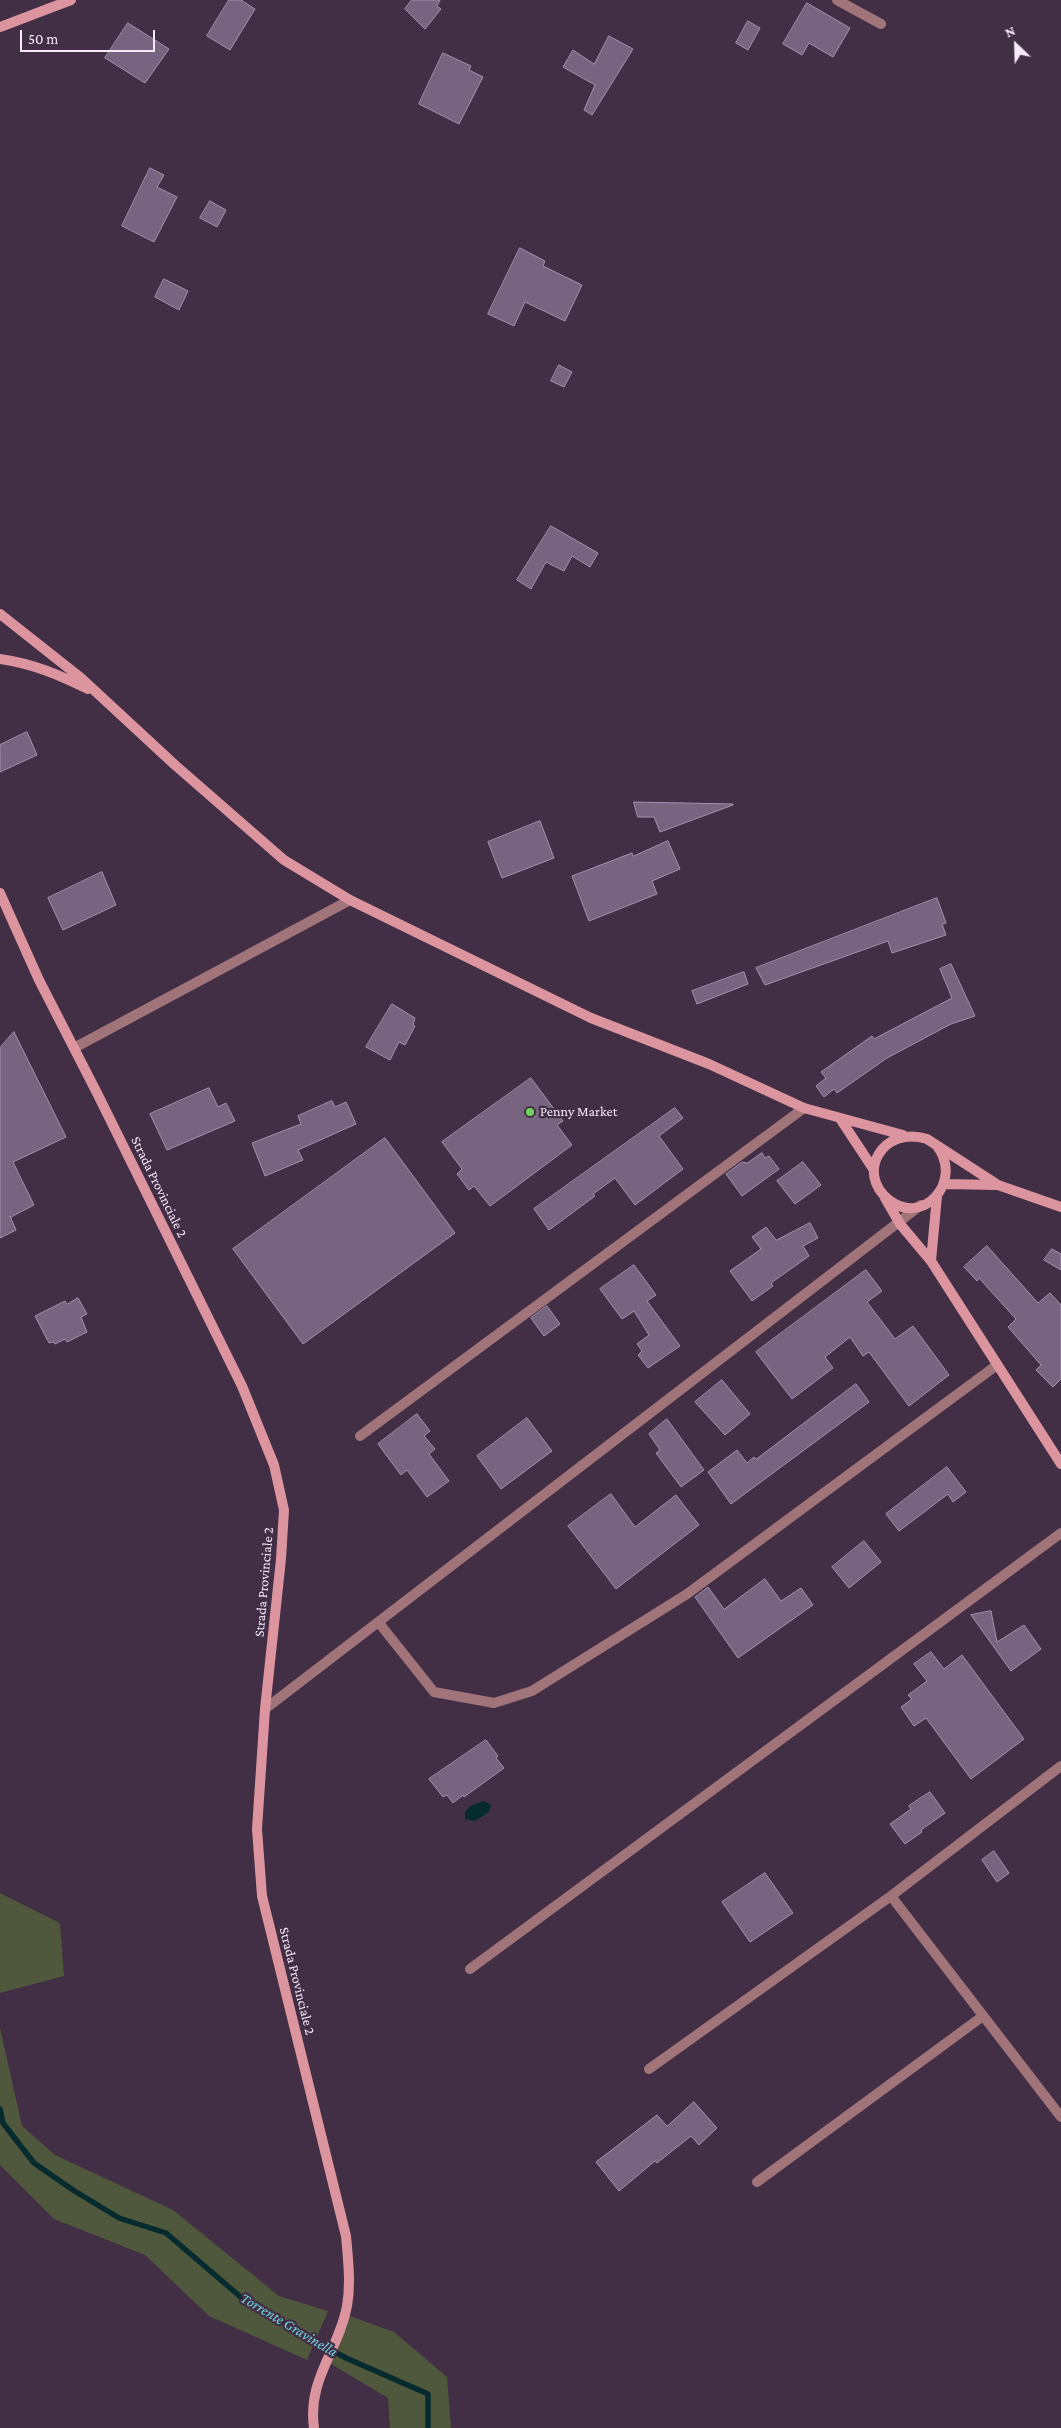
<!DOCTYPE html>
<html>
<head>
<meta charset="utf-8">
<style>
  body { margin:0 }
  #map { position:relative; width:1061px; height:2428px; overflow:hidden; background:#422e45; font-family:"Crimson Pro",serif }
  canvas { display:block }
  .north { position:absolute; left:991px; top:20px; width:50px; height:50px; -webkit-text-stroke:4px #422e45; paint-order:stroke; rotate:336deg; font-size:14px; font-weight:700; line-height:20px; text-align:center; color:#f6e9f8 }
  .north::after { content:''; display:block; margin:auto; width:18px; height:22px; background:#f6e9f8; clip-path:polygon(50% 0,100% 100%,50% 72%,0 100%) }
  .scale { position:absolute; left:20px; top:30px; width:135px; height:22px; box-sizing:border-box; border:2px solid #f6e9f8; border-top:0; padding-left:6px; font-size:15px; line-height:18px; white-space:nowrap; color:#f6e9f8; -webkit-text-stroke:4px #422e45; paint-order:stroke }
</style>
</head>
<body>
<div id="map">
<canvas width="1061" height="2428"></canvas>
<div class="north">N</div>
<div class="scale">50 m</div>
</div>
<script>
const g = document.querySelector('canvas').getContext('2d');
g.lineJoin = 'round';
function fillPath(path, color) { g.fillStyle = color; g.fill(path, 'evenodd'); }
function strokePath(path, color, width, dash) { g.strokeStyle = color; g.lineWidth = width; g.lineCap = dash ? 'butt' : 'round'; g.setLineDash(dash || []); g.stroke(path); }
function label(font, color, halo, rows, align = 'center') {
  g.font = font + ' "Crimson Pro",serif'; g.lineWidth = 4.5; g.setLineDash([]); g.textBaseline = 'middle'; g.strokeStyle = halo; g.fillStyle = color; for (const [text, x, y, turn = 0] of rows) {
    g.save(); g.translate(x, y); g.rotate((+turn || 0) * Math.PI / 180); g.textAlign = isNaN(turn) ? turn : align; if (halo) g.strokeText(text, 0, 0); g.fillText(text, 0, 0); g.restore();
  }
}
fillPath(new Path2D(`
  M0,1893L60,1923L64,1976L0,1993Z
  M0,2028L22,2126L55,2155L173,2210L279,2296L328,2311L307,2360L209,2316L145,2255L54,2219L0,2165Z
  M347,2315L394,2332L447,2377L451,2428H390L388,2398L326,2361Z`), '#4f573d');
fillPath(new Path2D(`
  M484,1801L491,1805L489,1812L475,1821L465,1819V1812L470,1806Z`), '#062b2e');
strokePath(new Path2D(`
  M0,2109L3,2123L34,2163L73,2190L119,2218L166,2233L243,2299L304,2335L346,2358L428,2394V2428`), '#062b2e', 5.5);
const building = new Path2D(`
  M229,0H241L255,9L230,50L207,36Z
  M412,0H440L437,6L441,9L425,29L405,9Z
  M807,3L850,28L833,57L809,43L802,55L783,44Z
  M748,21L760,28L748,50L736,43Z
  M128,23L169,49L145,83L105,58Z
  M609,36L633,49L592,115L584,110L595,85L563,67L573,50L594,64Z
  M443,53L471,66L469,70L483,77L459,124L419,104Z
  M150,168L164,175L157,187L177,197L154,242L122,226Z
  M210,201L226,210L217,227L200,218Z
  M520,248L545,261L543,266L582,285L565,321L525,302L514,326L488,314Z
  M164,279L188,291L179,310L155,297Z
  M559,365L572,372L564,387L551,381Z
  M551,526L598,553L590,567L572,556L564,571L546,562L531,589L517,580Z
  M27,732L37,755L0,772V745Z
  M634,802L733,804V805L660,832L654,817H638Z
  M540,821L554,858L502,878L488,842Z
  M668,841L680,869L652,881L657,894L589,921L572,876L632,853L633,856Z
  M102,872L116,905L63,930L48,898Z
  M937,898L946,923L942,924L946,935L892,953L888,941L765,985L756,968Z
  M951,964L975,1016L951,1024L887,1058L837,1093L834,1089L824,1097L816,1086L826,1078L821,1072L872,1036L874,1039L952,998L940,969Z
  M744,972L748,984L697,1004L692,991Z
  M392,1004L415,1018L413,1025L415,1026L405,1045L399,1042L390,1060L366,1047Z
  M14,1032L66,1137L13,1162L34,1205L11,1217L10,1216L16,1230L0,1238V1048Z
  M531,1078L563,1121L557,1125L572,1145L490,1206L474,1186L469,1190L457,1174L462,1169L442,1142Z
  M209,1088L218,1107L226,1103L235,1121L167,1150L150,1114Z
  M332,1101L335,1107L346,1102L356,1124L298,1150L303,1160L265,1176L252,1143L301,1124L298,1116Z
  M675,1108L683,1118L659,1136L683,1169L635,1205L615,1178L593,1194L595,1196L549,1230L534,1209Z
  M385,1138L455,1233L303,1344L233,1249Z
  M762,1153L765,1158L769,1156L779,1169L742,1196L726,1174L742,1162L747,1163Z
  M803,1162L821,1185L795,1204L777,1181Z
  M810,1223L818,1238L803,1246L809,1256L771,1283L773,1286L752,1301L730,1271L761,1249L752,1237L766,1227L776,1240Z
  M987,1246L1038,1303L1050,1293L1061,1305V1379L1053,1387L1036,1370L1041,1365L1008,1327L1016,1319L979,1278L977,1281L964,1267Z
  M1052,1249L1061,1254V1270L1044,1260Z
  M634,1265L656,1295L647,1301L680,1346L648,1368L638,1355L642,1351L637,1344L649,1335L634,1311L622,1319L600,1289Z
  M866,1270L882,1291L867,1302L895,1339L913,1326L949,1375L909,1406L869,1352L863,1356L850,1337L825,1357L833,1368L792,1399L756,1352Z
  M78,1298L87,1314L81,1317L87,1332L67,1342L65,1339L55,1344L53,1342L49,1343L35,1316L65,1301L67,1304Z
  M547,1306L560,1324L544,1336L531,1318Z
  M722,1380L750,1414L725,1435L695,1402Z
  M856,1384L869,1402L731,1504L708,1472L737,1450L747,1463L754,1457L756,1459Z
  M417,1414L430,1431L424,1436L435,1449L429,1454L449,1481L427,1497L407,1470L401,1475L378,1444Z
  M527,1418L552,1451L501,1489L477,1456Z
  M667,1419L704,1470L681,1487L656,1453L660,1450L649,1434Z
  M947,1467L966,1492L953,1502L948,1494L899,1531L886,1514Z
  M611,1494L635,1527L676,1495L699,1525L616,1589L568,1526Z
  M864,1541L881,1562L849,1588L832,1567Z
  M765,1579L781,1601L801,1588L813,1605L738,1658L695,1597L708,1587L724,1609Z
  M991,1611L997,1642L1024,1625L1041,1649L1011,1671L971,1615Z
  M931,1652L944,1669L962,1655L1024,1739L971,1779L926,1718L914,1726L901,1707L912,1699L908,1695L927,1681L914,1664Z
  M486,1740L498,1756L496,1758L504,1768L464,1797L463,1795L453,1803L447,1795L443,1797L429,1779Z
  M930,1792L945,1813L921,1830L922,1832L905,1844L890,1824L911,1809L909,1806Z
  M994,1851L1009,1873L997,1882L982,1860Z
  M765,1873L793,1913L750,1942L722,1902Z
  M694,2102L717,2128L699,2145L691,2136L657,2163L655,2161L619,2191L596,2162L657,2115L667,2126Z`);
fillPath(building, '#766480');
strokePath(building, '#a491af', 1);
strokePath(new Path2D(`
  M837,0L881,24
  M74,1048L350,900
  M360,1436L804,1108
  M379,1623L434,1692L494,1703L532,1691L687,1594L997,1365
  M265,1709L921,1205
  M891,1896L1061,2117
  M470,1969L1061,1533
  M649,2069L891,1896L1061,1766
  M757,2182L983,2016`), '#a07479', 10);
strokePath(new Path2D(`
  M0,27L71,0
  M0,614L81,678L175,765L284,860L350,900L591,1018L709,1064L804,1108L903,1135
  M0,659C34,664 57,674 88,689
  M0,893L39,980L98,1095L242,1386L274,1465L284,1510L281,1559L265,1709L257,1829L262,1896L346,2236C348,2259 351,2283 347,2306C339,2350 307,2379 314,2428
  M841,1120L874,1170
  M937,1146C964,1181 923,1227 889,1200C855,1173 883,1125 927,1139L998,1185L1061,1207
  M945,1184L997,1185
  M885,1198L900,1224L931,1261L1061,1464
  M931,1261L937,1196`), '#dc959f', 10);
for (const [x, y, r, color] of [
  [530,1112,5,"#71d25e"]
]) { const dot = new Path2D(); dot.arc(x, y, r, 0, 2 * Math.PI); g.fillStyle = color; g.fill(dot); strokePath(dot, '#422e45', 2); }
label('14px', '#f6e9f8', '#422e45', [
  ["Penny Market",540,1112]
], 'left');
label('14px', '#f6e9f8', '#422e45', [
  ["Strada Provinciale 2",159,1187,64],
  ["Strada Provinciale 2",264,1582,-85],
  ["Strada Provinciale 2",297,1981,76]
]);
label('italic 15px', '#6fd7df', '#422e45', [
  ["Torrente Gravinella",289,2325,31]
]);
</script>
</body>
</html>
